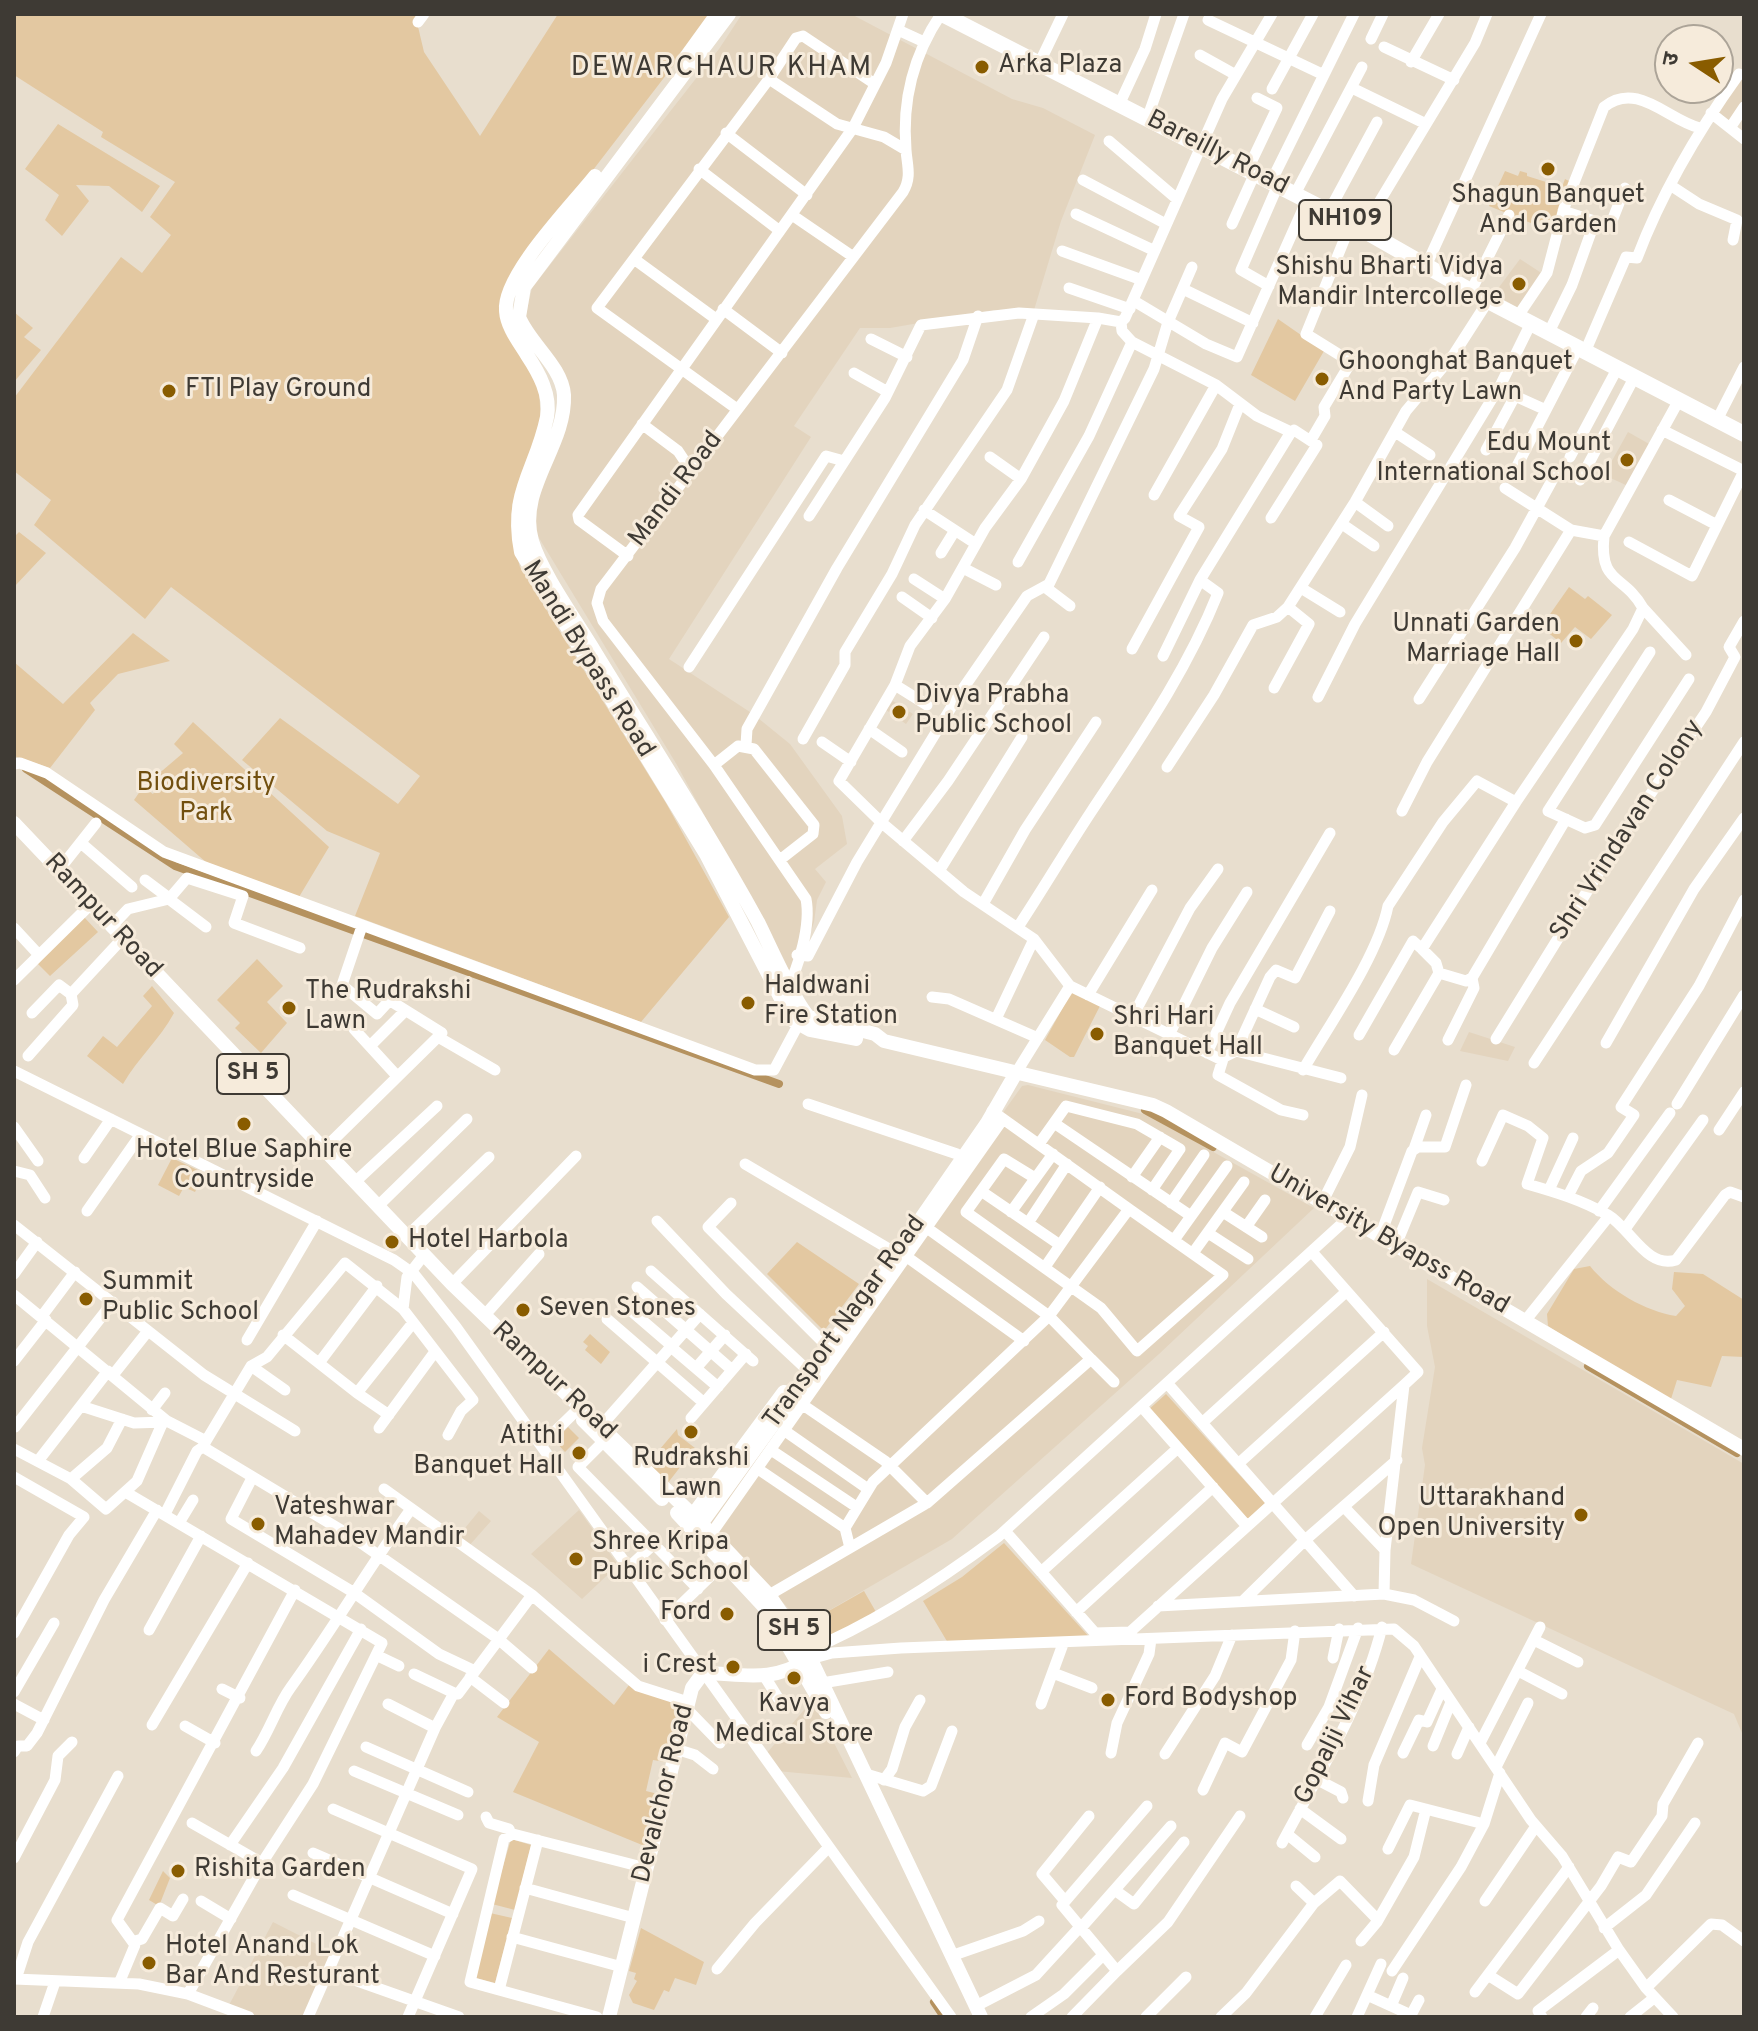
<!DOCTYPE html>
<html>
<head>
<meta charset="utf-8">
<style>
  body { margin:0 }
  #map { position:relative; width:1758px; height:2031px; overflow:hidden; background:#e8dece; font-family:Overpass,"Noto Sans Devanagari",sans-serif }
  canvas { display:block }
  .frame { position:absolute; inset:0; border:16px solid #3e3a34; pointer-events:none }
  .north { position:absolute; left:1654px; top:24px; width:80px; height:80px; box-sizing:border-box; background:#f6ebdb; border:2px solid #aca498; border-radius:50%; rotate:282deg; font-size:22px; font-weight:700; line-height:32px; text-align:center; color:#3e3a34 }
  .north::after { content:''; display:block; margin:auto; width:28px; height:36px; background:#895c00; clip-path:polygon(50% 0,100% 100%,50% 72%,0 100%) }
</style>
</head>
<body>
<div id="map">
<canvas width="1758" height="2031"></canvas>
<div class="frame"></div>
<div class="north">उ</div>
</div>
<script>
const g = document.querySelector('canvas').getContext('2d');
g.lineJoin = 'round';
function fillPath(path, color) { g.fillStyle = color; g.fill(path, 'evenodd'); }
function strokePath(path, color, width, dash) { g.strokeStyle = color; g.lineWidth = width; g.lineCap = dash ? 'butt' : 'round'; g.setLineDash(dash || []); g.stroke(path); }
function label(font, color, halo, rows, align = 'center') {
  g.font = font + ' Overpass,sans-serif'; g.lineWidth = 6; g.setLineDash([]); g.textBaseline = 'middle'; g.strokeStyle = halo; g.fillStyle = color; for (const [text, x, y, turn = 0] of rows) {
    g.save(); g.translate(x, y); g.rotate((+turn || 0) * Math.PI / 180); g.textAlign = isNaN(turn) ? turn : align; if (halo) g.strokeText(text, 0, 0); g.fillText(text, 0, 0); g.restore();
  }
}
fillPath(new Path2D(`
  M742,14H851L1012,99L1043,108L1095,135L1061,221L1034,310H994L890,328H860L794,426L811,437L669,659L753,714L790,744L842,816L847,844L815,869L826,882L817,900L814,922L795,982L677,765L536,533V499L569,386L525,318L532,288L719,49Z
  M1744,75V107L1732,126L1715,111Z
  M1520,259L1543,274L1518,308L1494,294Z
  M1628,432L1651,445L1628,486L1604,475Z
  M893,701L913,714L906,724L886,710Z
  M1469,1032L1515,1047L1508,1061L1460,1051Z
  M1028,1085L1147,1115L1314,1208L1159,1354L952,1539L804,1625L709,1524L1022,1086Z
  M1427,1279L1744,1464V1738L1734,1714L1411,1564L1425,1465L1422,1448L1435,1367L1427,1326Z
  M579,1510L618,1565L582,1599L531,1554Z
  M479,1511L491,1521L468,1547L456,1539Z
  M814,1704L852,1778L777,1771L766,1754L804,1710Z
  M273,1922L334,1953L305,2017H261L228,2007Z`), '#e3d4be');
fillPath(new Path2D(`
  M14,14H415L424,52L480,136L558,14H713L563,209L503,301L539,387L541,425L512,505L513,542L520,567L666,803L729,917L641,1022L355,916L380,853L327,831L242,760L280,718L398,804L420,776L171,587L145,619L34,525L51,500L14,471V398L121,257L142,273L171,235L150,217L175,182L101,137L103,132L14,75Z
  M58,124L160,186L142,212L109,186L76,185L89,201L62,236L45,220L59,195L25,169Z
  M1505,171L1518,176L1520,171L1527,173V176L1562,187L1565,179L1571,182L1553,232L1489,206Z
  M14,312L33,328L24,337L41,350L14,382Z
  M1278,319L1324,351L1295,401L1251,375Z
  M19,532L46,553L14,587V537Z
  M1569,587L1585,599L1588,596L1612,615L1591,639L1575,627L1561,643L1541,627Z
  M133,633L170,661L118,674L90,703L95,710L50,768L14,756V662L63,704Z
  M193,722L329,847L299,897L207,863L134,800L143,787L153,794L161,782L156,776L183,753L174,744Z
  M84,917L98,932L50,976L35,961Z
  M257,959L283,986L267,1002L287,1023L261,1053L235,1028L240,1023L217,1000Z
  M152,986L174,1013C160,1039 138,1058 123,1084L87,1056L103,1036L117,1047L152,1006L143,996Z
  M1072,991L1101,1004L1074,1057H1070L1045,1040Z
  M172,1158L204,1173L195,1192L184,1187L179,1196L158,1185Z
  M797,1242L859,1284L824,1331L767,1274Z
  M1590,1266C1610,1291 1645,1311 1676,1316L1685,1306L1672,1289L1674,1272L1703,1274L1744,1300V1357L1722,1356L1711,1387L1677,1380L1671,1399L1660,1400L1548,1326L1547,1314L1574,1269Z
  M590,1334L610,1352L601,1364L585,1350L588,1346L583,1342Z
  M1166,1394L1265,1503L1247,1520L1147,1411Z
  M568,1427L579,1438L565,1452L555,1441Z
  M677,1429L678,1435L695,1448L667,1484L648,1463Z
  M1004,1543L1091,1639L948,1643L923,1601L962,1577Z
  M864,1591L876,1612L815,1645L804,1625Z
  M549,1649L614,1705L629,1685L682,1705L666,1762L653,1760L646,1791L658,1794L647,1847L513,1792L539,1742L497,1717Z
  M511,1839L531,1845L515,1910L492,1904Z
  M163,1871L170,1878L159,1906L149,1900Z
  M490,1913L512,1918L495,1983L476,1978Z
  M641,1928L704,1962L696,1985L675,1978L669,1992L664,1990L654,2010L633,2003L629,1995L637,1981L634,1979L636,1973L629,1971Z`), '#e3c8a1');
strokePath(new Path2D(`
  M26,769L175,866L779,1084
  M1145,1110L1213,1147
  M1588,1366L1737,1453
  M934,2002L944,2017`), '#b5925f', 8);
strokePath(new Path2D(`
  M1272,14L1222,99L1125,318L1121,322L1098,318L1064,401L1021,479L985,528L945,599L910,646L895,685L839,781L882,823L964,892L1034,939L1070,986L1220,1059L1236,1051L1341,1078
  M1208,20L1324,75
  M418,22L424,14
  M898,30L922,41
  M1371,39L1383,14
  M1384,47L1454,80
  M1200,55L1236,75
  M1411,62L1439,14
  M1039,64L1063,14
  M769,79L796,38L803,36L875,84
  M1352,88L1424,123
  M1272,89L1313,14
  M1119,105L1145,49L1156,14
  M1711,113L1744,139
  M1147,119L1184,14
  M1730,128L1744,107
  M726,133L807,195
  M1109,141L1177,199
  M699,169L780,231
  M1248,169L1277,108L1257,98
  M1083,180L1166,224
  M1271,182L1354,14
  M1670,185L1699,204L1737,220L1733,240
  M1295,194L1362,67
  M1329,211L1377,122
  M1563,211L1610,226L1625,188
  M1076,214L1153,250
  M792,215L852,256
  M1232,224L1255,173
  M1363,229L1475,43L1487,14
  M1062,251L1142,280
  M634,259L716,319
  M1426,266L1541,14
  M1269,286L1241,270L1278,185
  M1069,288L1130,309
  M1183,289L1253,323
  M1471,291L1509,215
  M1134,301L1206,344L1237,357L1307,200
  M723,309L782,353
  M1518,316L1547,273L1564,208L1604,107C1637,80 1669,121 1700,128
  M1121,322L1122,331L1132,342L1216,385L1257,416L1291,432L1200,580L1163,656
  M1549,332L1572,285L1595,221
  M871,339L907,357
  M1585,352L1626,257L1637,258C1662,192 1698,131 1739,74
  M854,373L888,392
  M737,409L597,308L769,79L837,124L884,137L906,150
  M1717,420L1744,367
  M642,424L678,451L692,472
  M1395,432L1430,455
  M1311,440L1325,416L1324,407L1351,362L1306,334L1351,223
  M1486,450L1515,396L1546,410
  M990,457L1021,479
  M1570,457L1617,369
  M1516,468L1578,348
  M1580,480L1634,378
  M1154,495L1216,385
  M1669,500L1717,525
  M1355,502L1388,526
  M924,510L976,544
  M809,516L885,398L921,325L1019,313L1098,318
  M1271,518L1317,445L1294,430L1291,432
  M1342,524L1374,546
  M1571,530L1604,536
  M1629,542L1692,576L1744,471L1662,430
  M941,553L954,532
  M628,556L579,520L578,515L853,128L886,63L903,14
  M1018,562L1089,436L1132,342
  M963,568L996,585
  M914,579L945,599
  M1045,587L1070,606
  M1301,588L1340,612
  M902,597L932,618
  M1643,608L1686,655
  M1132,649L1199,527L1179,516L1222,449L1240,404
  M1650,652L1548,811L1585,828L1595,825L1689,679
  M689,667L826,456L844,461
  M895,685L927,705
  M1274,688L1309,624L1288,607
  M1318,697L1355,624L1501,384L1531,323
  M1419,699L1515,548L1555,475
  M869,729L902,752
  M803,739L845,665V652L892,574L915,525L1007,390L1034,314
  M822,742L851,762
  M746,745L747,729L837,568L963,360L978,316
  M14,764L20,763L47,773L164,852L755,1070H774L798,1025
  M714,765L738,746L754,749L814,825L813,834L781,859
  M1167,767L1214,695L1253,625L1277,617L1288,607L1355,502L1406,411L1454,354L1488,301
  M1402,811L1427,762L1571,530L1505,488
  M903,841L948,781L1044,637
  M81,843L132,887
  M58,871L96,823
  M939,871L1022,737
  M145,880L169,898
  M169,899L206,927
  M983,904L1025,830L1096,722
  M362,926L342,985L377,1014L389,1001
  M111,927L128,909L169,899L187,878L243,896L234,923L300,948
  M1018,927C1043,889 1066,850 1091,812C1138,741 1186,673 1218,593L1200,580
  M14,928L39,955
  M1422,949L1436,963L1439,973
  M797,955L808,956L857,862L960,693L1027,596L1049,584L1154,369L1168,322L1192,267
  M14,980L90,905
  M786,990C799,968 811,924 806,899L714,765L603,621L597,603L601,589L903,192C912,177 907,165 906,150C902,101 914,54 941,14
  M1088,995L1152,890
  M932,997L949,999L1038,1038
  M1255,1009L1294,1027
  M32,1013L59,985L71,994
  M1133,1016L1190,908L1218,869
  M996,1019L1034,939
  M354,1029L397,1076
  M1169,1035L1212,948L1247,892
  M1359,1035L1413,941L1422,949L1516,802
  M438,1037L495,1070
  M1496,1039L1612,851L1706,712L1735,657L1729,647L1744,621
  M1448,1040L1474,988L1472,978
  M1606,1043L1694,889L1744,818
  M371,1045L404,1012
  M1394,1050L1439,973L1466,981L1472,978L1566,819
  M1236,1051L1270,977L1276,970L1295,978L1330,911
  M1207,1053L1230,1003L1330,833
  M28,1056L73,1005L71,994L122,939
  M1223,1059L1218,1075L1281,1110L1303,1115
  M1534,1063L1744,742
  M1303,1070C1329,1025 1378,956 1388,906L1443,822L1477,781L1516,802L1633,629L1643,608C1624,574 1599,585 1604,536L1679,400
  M14,1071L394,1260L414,1274L456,1327L951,2017
  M1016,1073L1070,986
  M808,1104L957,1154
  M1677,1104L1744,995
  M1054,1123L1191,1216
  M14,1127L38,1161
  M1719,1130L1744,1092
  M1039,1144L1066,1106L1137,1124L1180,1149L1152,1190
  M1414,1149L1426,1115
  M323,1150L442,1033L381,995
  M84,1158L111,1119
  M1482,1161L1503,1115L1528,1126L1543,1138L1527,1184C1555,1192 1582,1200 1608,1215C1631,1229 1647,1269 1676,1260L1725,1195L1730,1192L1744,1197
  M745,1164L889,1249
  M14,1171L30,1175L45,1198
  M1132,1177L1160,1137
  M1035,1178L1004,1159L966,1212L1101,1308L1137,1351L1223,1275L1129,1209
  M355,1182L437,1106
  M1549,1190L1573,1138
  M981,1191L1060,1245
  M1568,1196L1581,1171L1608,1153L1634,1115L1621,1107L1699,986L1744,900
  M731,1203L708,1227L822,1341
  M1171,1203L1204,1155
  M1322,1203L1350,1147L1362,1095
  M378,1206L467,1119
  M87,1211L141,1134
  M1599,1211L1670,1113
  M1011,1212L1053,1154
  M1223,1212L1262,1237
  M657,1221L726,1294L803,1366
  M1028,1223L1067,1164
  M14,1225L204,1375L295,1431
  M1246,1227L1265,1200
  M1625,1229L1703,1120
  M1208,1233L1248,1259
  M407,1236L489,1157
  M1380,1236L1412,1151L1418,1147H1445L1466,1085
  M1174,1240L1227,1166
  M1396,1245L1418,1192L1444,1200
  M1193,1253L1244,1182
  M907,1257L1024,1341
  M1045,1267L1100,1187
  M651,1271L753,1361
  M14,1274L37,1242
  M452,1284L576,1156
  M637,1287L732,1370
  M14,1295L167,1421L206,1441
  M622,1303L672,1346
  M403,1309L407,1277L424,1255
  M42,1316L75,1272
  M484,1316L539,1254
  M607,1319L704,1403
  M1525,1321L1609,1216
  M283,1335L357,1393L412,1324
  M247,1340L317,1221
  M671,1347L718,1387
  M1091,1359L1114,1382
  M14,1361L46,1320
  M319,1363L377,1286
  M251,1366L285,1390
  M696,1368L725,1335
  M113,1375L148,1331
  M1167,1383L1354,1596
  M357,1393L389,1415
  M803,1405L885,1461L927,1503
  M81,1406L134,1423L166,1422
  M1142,1407L1246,1525
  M152,1410L165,1393
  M691,1418L746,1354
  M1202,1423L1346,1292
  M601,1426L700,1314
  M15,1427L113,1302
  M379,1428L434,1353
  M785,1431L868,1489
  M206,1441L251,1366L267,1357L345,1263L403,1309L473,1400L461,1411L448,1435
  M206,1441L203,1447L351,1536L497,1638L532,1668
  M603,1442L578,1467L698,1589
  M541,1445L575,1412
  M14,1449L71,1479L106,1509L137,1481L162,1424
  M771,1450L855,1506
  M38,1461L108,1371
  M1238,1464L1384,1332
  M758,1469L845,1528
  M14,1477L84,1517L69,1535L14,1633
  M252,1478L231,1519L353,1592L439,1654L475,1671
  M71,1479L107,1448L122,1419
  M384,1489L532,1595L638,1686L688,1702
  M127,1493L382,1643L313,1784L262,1863L188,1994
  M1344,1507L1385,1550
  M165,1514L197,1451L203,1447
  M179,1523L193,1500
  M1005,1531L1095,1633L1130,1632L1404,1385L1418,1372L1312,1252
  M711,1534L1003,1119
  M850,1548L845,1528L873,1482L1049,1316L1129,1209L992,1111
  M629,1567L654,1544
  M1041,1572L1178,1448
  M1384,1594L1385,1550L1404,1385
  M769,1595L927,1503L1091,1359L1049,1316L927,1228
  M1243,1601L1304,1541L1397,1460
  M1158,1606L1384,1594L1414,1600L1454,1621
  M1076,1612L1213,1487
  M665,1620L724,1563
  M149,1630L201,1536
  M1534,1640L1578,1662
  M807,1651C875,1623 940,1580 999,1536L1348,1218
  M378,1656L399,1666
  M1333,1658L1339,1629
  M810,1659L832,1653L901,1648L1394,1629L1414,1646L1531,1820L1562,1856L1619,1950L1646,1988L1673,2017
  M1518,1671L1562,1694
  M1053,1673L1092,1688
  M414,1674L454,1693
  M470,1677L504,1703
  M765,1677L783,1706
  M822,1683L888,1672
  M222,1689L240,1698
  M14,1692L54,1623
  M14,1704L44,1720
  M388,1704L435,1728
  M1041,1704L1063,1644
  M686,1708L720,1743
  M152,1725L248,1563
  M185,1726L215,1743
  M1480,1743L1540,1627
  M1307,1745L1329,1707L1358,1628
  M1433,1746L1451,1702
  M366,1747L468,1792
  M676,1749L695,1755L713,1769
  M256,1751C270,1730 277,1706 291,1687C333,1629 369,1567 411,1509
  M14,1752L18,1746H27L37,1733L104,1600L157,1510
  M1111,1753L1117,1723L1149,1654L1151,1639
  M1403,1753L1419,1720L1427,1722L1442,1689
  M1165,1754L1215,1676L1232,1635
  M1457,1754L1469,1727
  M1496,1767L1528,1703
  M354,1771L458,1815
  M866,1774L923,1791L931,1786L952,1731
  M1316,1779L1341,1792L1343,1798
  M884,1780L892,1769L905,1727L920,1700
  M1203,1790L1225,1743L1242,1752L1291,1660L1295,1631
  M1368,1801L1374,1765L1420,1657
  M333,1809L472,1869L408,2017
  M1300,1809L1341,1839
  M486,1817L489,1823L509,1829L511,1834
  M192,1823L262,1863
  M1287,1834L1315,1857
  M1282,1843C1319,1773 1363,1704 1382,1627
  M230,1845L283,1768L361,1629
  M1388,1849L1410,1805L1484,1824
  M313,1853L453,1914
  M14,1858L55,1780L58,1756L72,1742
  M1296,1886L1314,1903
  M525,1888L634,1918
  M1116,1891L1134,1904L1184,1842
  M293,1895L435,1956
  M201,1901L231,1919
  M1065,1901L1042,1874L1089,1816
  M1485,1901L1536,1826
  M1604,1928L1646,1895L1695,1823
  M1080,1929L1171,1826
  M512,1937L622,1967
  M135,1941L142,1939L160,1908L173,1916L183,1899
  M1361,1941L1377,1922L1414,1857L1426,1809
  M951,1956L1023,1931L1039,1921
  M717,1969L755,1923L829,1847
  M329,1971L459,2017
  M1117,1971L1168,1922L1240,1816
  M1392,1971L1461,1867L1484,1824L1500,1773
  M1488,1975L1518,1994L1601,1886L1618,1857L1631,1862L1662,1816L1663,1804L1698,1743
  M14,1979L139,1984L188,1994L249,2017
  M16,1979L28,1942L118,1776
  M120,1981L135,1945L117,1920L295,1590
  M1646,1988L1711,1924L1722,1925L1744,1941
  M499,1990L538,1840
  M1475,1992L1569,1867
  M1367,1995L1411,2015
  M976,2006L1036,1975L1079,1928
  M1391,2006L1403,1978
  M43,2017L55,1982
  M308,2017L435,1728L454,1693L458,1694L532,1595
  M597,2017L470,1982L504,1839L513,1834L646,1868
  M1031,2017L1064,1994L1103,1955
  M1072,2017L1117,1971L1062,1905L1147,1806
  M1146,2017L1186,1977
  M1221,2017L1246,1993L1314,1903L1340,1881L1378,1920
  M1315,2017L1346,1965
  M1357,2017L1381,1964
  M1410,2017L1419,2000
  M1542,2017L1538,2011L1619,1950
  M1586,2017L1593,2008
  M1630,2017L1654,1998`), '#fff', 11);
strokePath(new Path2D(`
  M729,14L524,287L519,317C529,343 562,366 564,395C566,447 517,488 532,541C541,572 577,622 595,652C650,742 707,829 758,922C769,944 795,1004 809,1017L875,1034L884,1041L1153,1105L1166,1111L1744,1449
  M683,61L717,14
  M595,176C573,204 502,276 506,311C507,327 519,342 527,355C539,373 551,395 547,417C536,471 509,491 521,552L706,854L792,1020L810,1030L856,1039
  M14,823L452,1284L702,1524L769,1595L807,1651L981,2017
  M583,1420L662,1499
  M677,1513L768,1611L826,1712
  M687,1523L784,1392
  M696,1531L897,1253L987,1123L1016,1073
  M609,2017L692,1688L703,1673C745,1674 770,1683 808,1660`), '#fff', 14);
strokePath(new Path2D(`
  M942,14L1351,223L1488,301L1744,434`), '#fff', 16);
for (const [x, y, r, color] of [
  [982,67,8,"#895c00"],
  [1548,169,8,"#895c00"],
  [1519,284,8,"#895c00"],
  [1322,379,8,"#895c00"],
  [169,391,8,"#895c00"],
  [1627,460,8,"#895c00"],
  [1576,641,8,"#895c00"],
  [899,712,8,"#895c00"],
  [748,1003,8,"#895c00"],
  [289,1008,8,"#895c00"],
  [1097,1034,8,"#895c00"],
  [244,1124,8,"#895c00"],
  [392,1242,8,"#895c00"],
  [86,1299,8,"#895c00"],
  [523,1310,8,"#895c00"],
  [691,1432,8,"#895c00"],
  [579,1453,8,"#895c00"],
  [1581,1515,8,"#895c00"],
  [258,1524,8,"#895c00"],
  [576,1559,8,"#895c00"],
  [727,1614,8,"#895c00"],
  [733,1667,8,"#895c00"],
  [794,1678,8,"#895c00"],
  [1108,1700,8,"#895c00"],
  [178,1871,8,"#895c00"],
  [149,1963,8,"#895c00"]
]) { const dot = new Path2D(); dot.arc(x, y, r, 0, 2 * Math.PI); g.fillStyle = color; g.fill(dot); strokePath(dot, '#f6ebdb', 3); }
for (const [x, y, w] of [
  [1345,220,92],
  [253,1074,72],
  [794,1630,72]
]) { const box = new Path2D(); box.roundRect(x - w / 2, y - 20, w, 40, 6); g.fillStyle = '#f6ebdb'; g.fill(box); strokePath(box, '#3e3a34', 2); }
label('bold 24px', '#3e3a34', null, [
  ["NH109",1345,220],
  ["SH 5",253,1074],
  ["SH 5",794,1630]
]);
label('26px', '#3e3a34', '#f6ebdb', [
  ["Arka Plaza",998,67],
  ["Shagun Banquet",1548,197,"center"],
  ["And Garden",1548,227,"center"],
  ["Shishu Bharti Vidya",1503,269,"right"],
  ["Mandir Intercollege",1503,299,"right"],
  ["Ghoonghat Banquet",1338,364],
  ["And Party Lawn",1338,394],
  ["FTI Play Ground",185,391],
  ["Edu Mount",1611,445,"right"],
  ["International School",1611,475,"right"],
  ["Unnati Garden",1560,626,"right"],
  ["Marriage Hall",1560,656,"right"],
  ["Divya Prabha",915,697],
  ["Public School",915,727],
  ["Haldwani",764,988],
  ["Fire Station",764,1018],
  ["The Rudrakshi",305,993],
  ["Lawn",305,1023],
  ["Shri Hari",1113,1019],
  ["Banquet Hall",1113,1049],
  ["Hotel Blue Saphire",244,1152,"center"],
  ["Countryside",244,1182,"center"],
  ["Hotel Harbola",408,1242],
  ["Summit",102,1284],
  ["Public School",102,1314],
  ["Seven Stones",539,1310],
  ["Atithi",563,1438,"right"],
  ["Banquet Hall",563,1468,"right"],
  ["Rudrakshi",691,1460,"center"],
  ["Lawn",691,1490,"center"],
  ["Uttarakhand",1565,1500,"right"],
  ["Open University",1565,1530,"right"],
  ["Vateshwar",274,1509],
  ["Mahadev Mandir",274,1539],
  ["Shree Kripa",592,1544],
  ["Public School",592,1574],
  ["Ford",711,1614,"right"],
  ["i Crest",717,1667,"right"],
  ["Ford Bodyshop",1124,1700],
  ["Kavya",794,1706,"center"],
  ["Medical Store",794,1736,"center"],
  ["Rishita Garden",194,1871],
  ["Hotel Anand Lok",165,1948],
  ["Bar And Resturant",165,1978]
], 'left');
label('26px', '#3e3a34', '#f6ebdb', [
  ["Bareilly Road",1217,154,27],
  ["Mandi Road",677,490,-53],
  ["Mandi Bypass Road",587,660,58],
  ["Shri Vrindavan Colony",1628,831,-57],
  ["Rampur Road",102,917,47],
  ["University Byapss Road",1388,1241,30],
  ["Transport Nagar Road",846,1323,-54],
  ["Rampur Road",553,1382,43],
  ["Gopalji Vihar",1336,1736,-64],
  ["Devalchor Road",665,1794,-76]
]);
label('26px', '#714f0f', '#f6ebdb', [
  ["Biodiversity",206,785],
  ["Park",206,815]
]);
g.letterSpacing = '2px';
label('28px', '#3e3a34', '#f6ebdb', [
  ["DEWARCHAUR KHAM",722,69]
]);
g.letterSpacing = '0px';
</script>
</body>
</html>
